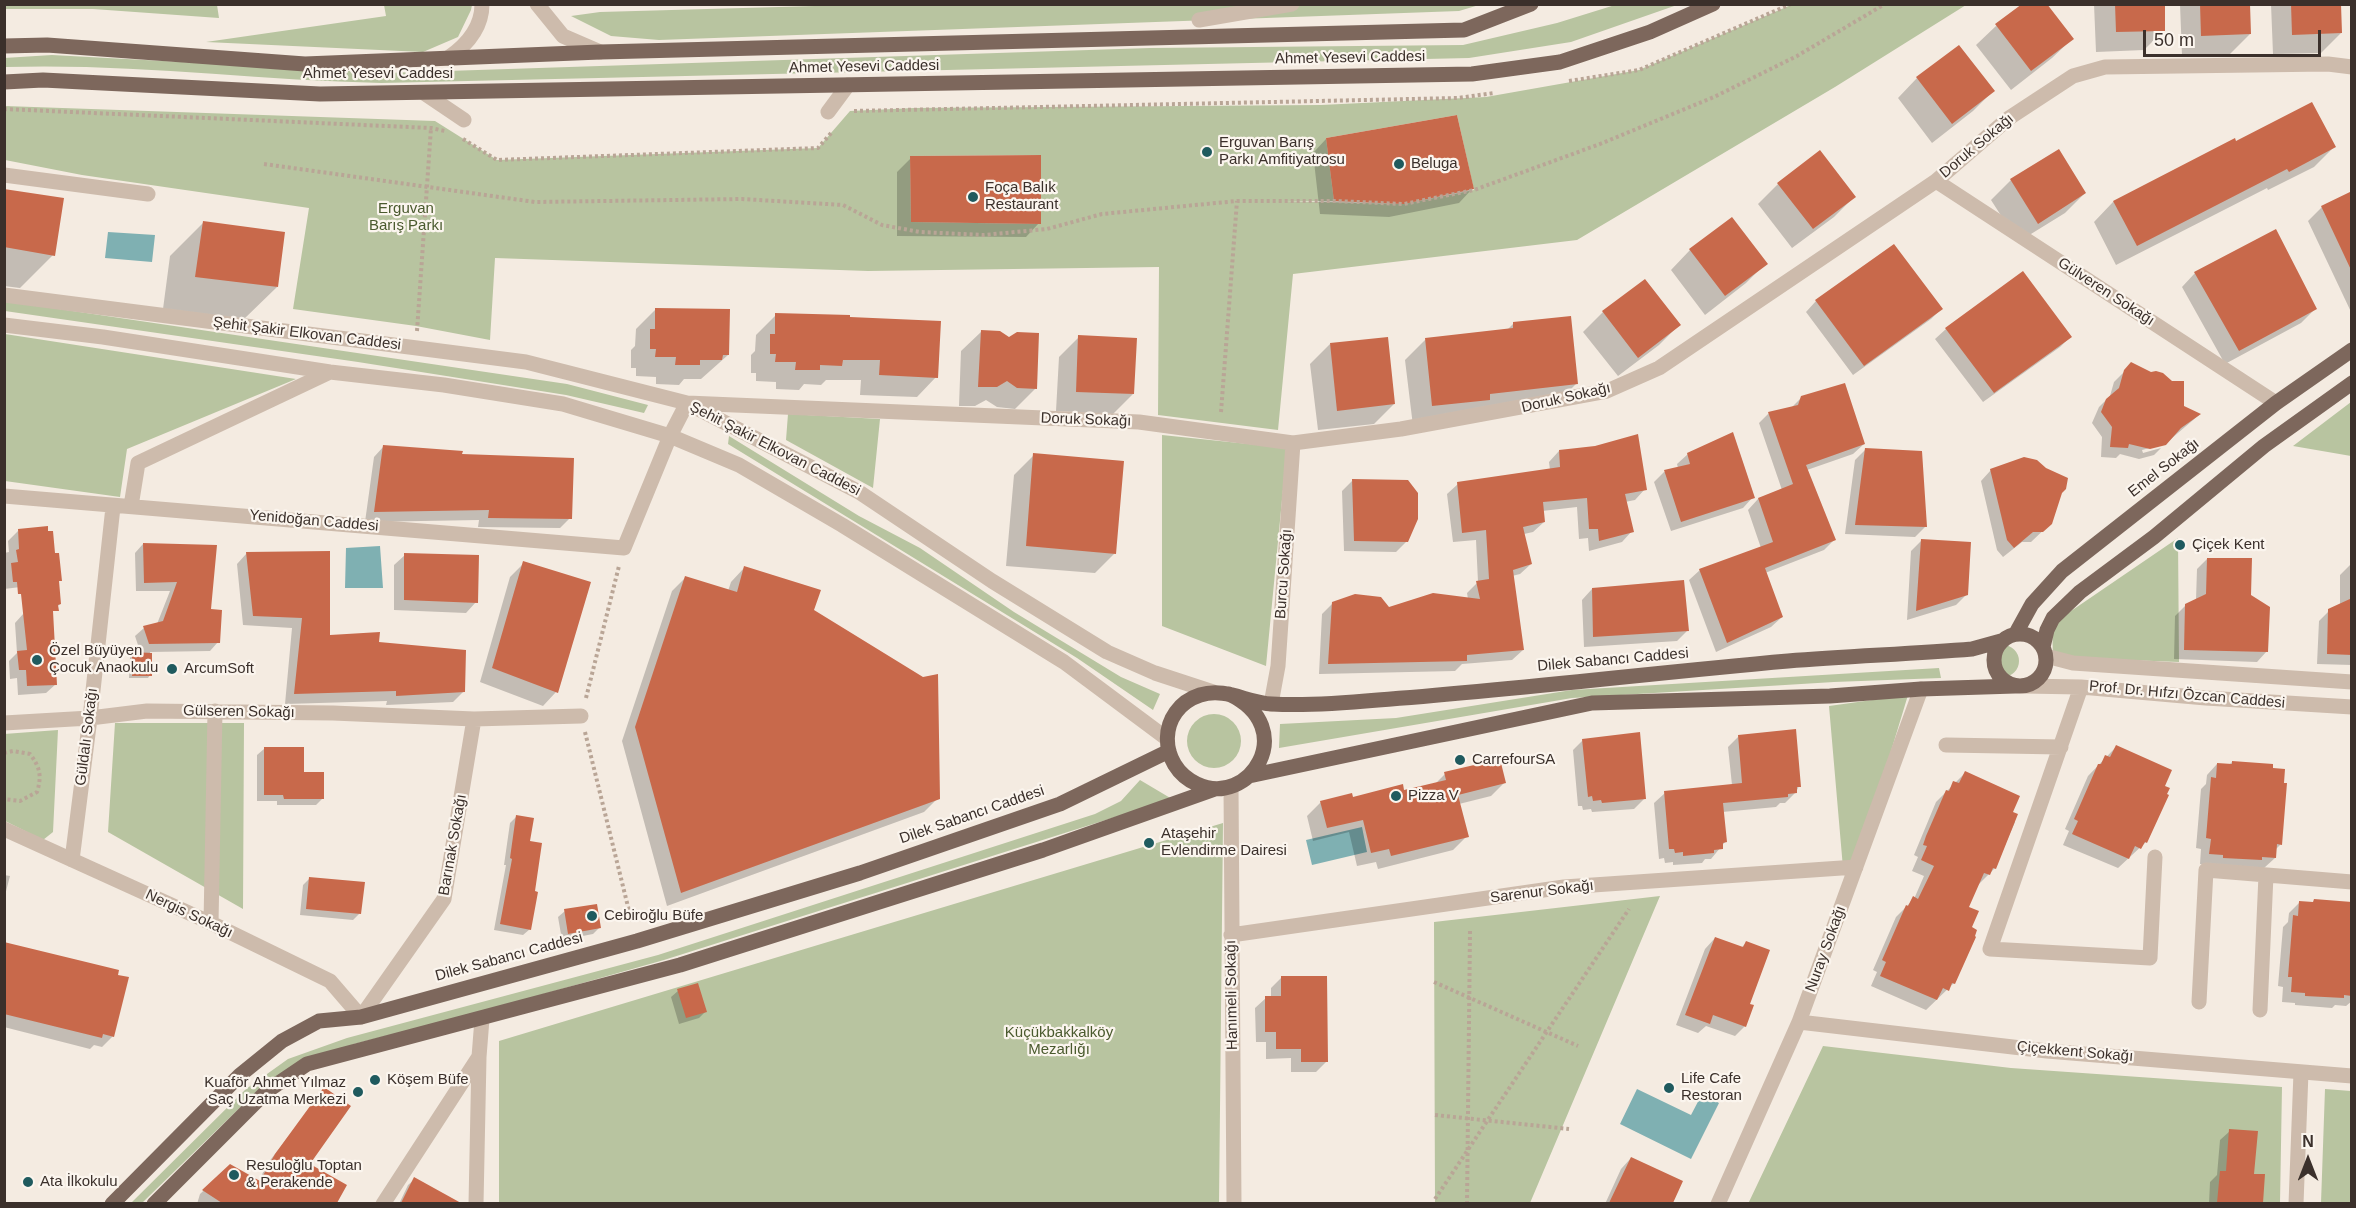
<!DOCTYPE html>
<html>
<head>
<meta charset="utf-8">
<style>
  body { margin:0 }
  #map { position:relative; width:2356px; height:1208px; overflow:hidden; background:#f4ebe1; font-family:Helvetica,sans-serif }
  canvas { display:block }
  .frame { position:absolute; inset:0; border:6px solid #3b302b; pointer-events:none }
  .north { position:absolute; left:2278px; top:1130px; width:60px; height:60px; -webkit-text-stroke:4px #fbf5ee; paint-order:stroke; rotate:0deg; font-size:16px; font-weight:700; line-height:24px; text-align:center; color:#3b302b }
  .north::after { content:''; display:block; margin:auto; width:21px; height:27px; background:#3b302b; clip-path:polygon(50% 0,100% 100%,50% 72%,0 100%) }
  .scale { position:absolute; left:2143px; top:30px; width:178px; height:27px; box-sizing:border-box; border:3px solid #3b302b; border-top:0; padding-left:8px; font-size:18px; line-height:21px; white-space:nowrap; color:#3b302b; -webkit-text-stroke:4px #fbf5ee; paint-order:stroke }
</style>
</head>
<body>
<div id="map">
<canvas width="2356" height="1208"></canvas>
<div class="frame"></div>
<div class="north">N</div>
<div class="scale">50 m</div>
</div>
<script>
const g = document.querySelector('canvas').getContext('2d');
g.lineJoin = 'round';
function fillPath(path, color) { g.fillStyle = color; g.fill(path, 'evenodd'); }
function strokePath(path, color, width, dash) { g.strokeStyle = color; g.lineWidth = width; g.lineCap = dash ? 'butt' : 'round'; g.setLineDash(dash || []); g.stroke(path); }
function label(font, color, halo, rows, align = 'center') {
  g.font = font + ' Helvetica,sans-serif'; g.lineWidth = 4.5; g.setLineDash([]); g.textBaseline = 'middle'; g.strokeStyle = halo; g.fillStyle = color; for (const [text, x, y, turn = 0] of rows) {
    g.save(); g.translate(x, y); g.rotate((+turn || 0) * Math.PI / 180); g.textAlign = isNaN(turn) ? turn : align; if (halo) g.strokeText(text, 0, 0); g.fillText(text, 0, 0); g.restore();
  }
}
fillPath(new Path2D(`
  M886,4L1479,5L1459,11L659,40L611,36L571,16L600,12Z
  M4,5H217L219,18L93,9H5Z
  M384,5H472L471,10L458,37L423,52L206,42L386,16Z
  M1615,5H1677L1571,42L1469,58L381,83C256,80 130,63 5,67L4,58L52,55L386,73L1150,48L1463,45L1557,23Z
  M1791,5H1966L1835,87L1577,240L1293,274L1278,430L1158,415L1159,267L868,271L495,258L490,340L416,326L293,309L309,208L82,175L5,160V106L435,121L497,160L818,148L850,111L914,108L1321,105L1486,97L1639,70ZM1457,115L1474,190L1404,204L1284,201H1334L1326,138ZM1040,155V224L911,222L910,156Z
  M5,301L567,384L648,405L644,413L566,395L358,362L5,311Z
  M4,334H5L296,379L127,449L120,497L5,481Z
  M2351,402V456L2293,446Z
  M788,414L880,419L873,488L786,440Z
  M1162,435L1287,448L1266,666L1162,626Z
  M729,436L859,516L920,548L1014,612L1121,677L1160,694L1153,710L1077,658L728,444Z
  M2178,538L2179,662L2053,657L2052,624Z
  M1987 661a16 16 0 1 1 32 0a16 16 0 1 1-32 0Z
  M1939,668L1941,678L1834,682L1572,698L1279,748L1280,724L1396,718L1572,690Z
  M1908,695L1856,867L1843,868L1829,706Z
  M1187 741a27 27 0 1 1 54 0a27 27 0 1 1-54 0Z
  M115,723H244L243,909L108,832Z
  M58,730L53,832L43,840L5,821L4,734Z
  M1140,780L1172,799L664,960L473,1014L354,1044L258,1090L142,1203L130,1204L246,1089L288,1059L347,1038L658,955L1095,814L1121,801Z
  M1223,823L1219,1203L499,1204V1041Z
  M1660,896L1530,1203H1435L1434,922Z
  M1823,1046L2011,1068L2282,1087L2280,1203L1748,1204Z
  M2325,1089L2351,1091V1203H2321Z`), '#b8c4a0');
fillPath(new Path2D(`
  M108,232L155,235L152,262L105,258Z
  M380,546L383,588H345L346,548Z
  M1362,827L1367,852L1312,865L1306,840Z
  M1637,1089L1691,1115L1702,1094L1719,1103L1691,1159L1620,1124Z`), '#7fb0b2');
fillPath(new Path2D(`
  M2094,4H2163L2164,30L2144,50L2096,52Z
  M2180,4H2249L2250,34L2230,54L2182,55Z
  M2271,4H2340L2341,33L2321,53L2273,54Z
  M1996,26L2072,39L2052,58L2011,90L1976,45Z
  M1917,78L1993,91L1973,111L1932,143L1898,98Z
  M1326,139L1472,189L1459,203L1389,217L1320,214L1313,153Z
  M2234,140L2236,143L2334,147L2314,167L2268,190L2267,188L2116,265L2094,222L2113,202Z
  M911,158L1039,223L1026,237L897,236V172Z
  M2011,180L2085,193L2065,213L2018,242L1991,200Z
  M1778,184L1854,197L1834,217L1792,248L1758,204Z
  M4,190L53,255L20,288L4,286Z
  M2352,192V314L2308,221L2322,207Z
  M203,223L277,287L243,320L163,309L170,256Z
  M1893,246L1941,309L1931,319L1853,375L1806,312L1816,301Z
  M1690,250L1766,263L1746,283L1705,315L1671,270Z
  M2195,273L2315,309L2301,323L2225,364L2182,287Z
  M656,309L728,355L701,379H684L679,385L656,384V377L636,376V368H631V350L635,346L636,329Z
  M1603,312L1679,325L1659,345L1618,376L1583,332Z
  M776,315L936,377L917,397L860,395L861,380H826L821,385L804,384L799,390L776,389V382L756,381V373H751V355L755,351L756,335Z
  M1513,324L1577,383L1557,403L1413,426L1405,360L1425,340L1507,330Z
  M1946,329L2070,337L2060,347L1983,402L1935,339Z
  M981,332L1009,339L1035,389L1015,409L997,407L986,400L975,406H959L961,351Z
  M1079,337L1133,394L1113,414L1056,411L1059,357Z
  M1330,344L1394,404L1374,424L1318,430L1310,364Z
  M2132,364L2182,407L2199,415L2165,444L2142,450L2143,453L2161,448L2154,455L2139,459L2120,454L2116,458L2101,457L2102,437L2092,423L2099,407L2110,396L2114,382Z
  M1802,397L1864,444L1853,454L1807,470L1834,540L1824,550L1765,573L1782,617L1771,627L1716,652L1689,580L1700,570L1761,548L1748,510L1758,499L1782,490L1759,423L1769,413L1791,408Z
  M384,446L461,455L570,518L560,528L478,527L479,520L365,522L374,457Z
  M1866,449L1925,527L1915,537L1845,534L1855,460Z
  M1559,451L1645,489L1635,500L1625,502L1632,531L1622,542L1589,551L1588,538L1579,539L1577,507L1542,511L1544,522L1533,532L1524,534L1531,564L1520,574L1512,576L1523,650L1512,660L1462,664L1455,671L1319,674L1322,614L1332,604L1388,608L1468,599L1467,593L1478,582L1476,540L1453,542L1447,494L1458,484L1550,470L1549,462Z
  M1688,454L1753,497L1743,508L1671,531L1654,482L1664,472L1678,468L1677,464Z
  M1034,455L1115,553L1095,573L1006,566L1014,475Z
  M1991,470L2060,494L2051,523L2031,542H2022L2003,557L1997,550L1981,481Z
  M1352,481L1407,541L1396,552L1344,551L1342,491Z
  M18,531L60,604L52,612L56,684L46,693L18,695L17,678L10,679L9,661L17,653L15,623L24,613L29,586L4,589V553L9,552L8,541Z
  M1921,541L1967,594L1956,605L1907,620L1911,551Z
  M143,544L210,611L218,642L210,651L150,652V675L148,678H129L130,657L133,654H141L135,636L144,628L157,624L170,591H136L135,553Z
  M247,553L328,636L378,644L464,691L453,702L386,705L387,701L285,704L292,628L243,625L237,564Z
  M405,555L476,602L466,613L394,610V565Z
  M2207,559L2250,596L2267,651L2257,662L2174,659L2175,616L2186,605L2196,600L2197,569Z
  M524,563L589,583L556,692L543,706L480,682L510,577Z
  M2351,564L2352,665L2317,664L2319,621L2329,611L2340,605V575Z
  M744,568L812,611L938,798L924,812L667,906L622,741L672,591L686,577L728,591L731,582Z
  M1592,589L1687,631L1677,641L1584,647L1582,600Z
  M1739,736L1799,786L1796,792L1785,803H1780L1776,807L1722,812L1725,842L1711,859H1705L1702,863L1673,865V862L1665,863L1664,858L1659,859L1654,803L1665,793L1732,785L1728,747Z
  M1583,740L1645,798L1634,809L1592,812L1591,809L1583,810L1582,806H1578L1573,750Z
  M2116,747L2146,842L2118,868L2063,845L2069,831L2065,829L2088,776Z
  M264,749L302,774L323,798L316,805H277V801H257V755Z
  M2232,762L2282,784L2281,844L2275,850V858L2264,868L2200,864L2201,849L2196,848L2201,789L2206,784L2207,775L2217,764L2229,765Z
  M1965,773L2011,813L2015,822L1995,868L1978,885L1967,908L1971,928L1954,983L1926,1010L1871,986L1877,972L1873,970L1896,917L1914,899L1924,876L1912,871L1918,857L1914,855L1936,802Z
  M1445,774L1505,782L1491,796L1459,804L1467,836L1453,850L1378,869L1376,862L1357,866L1349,832L1313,841L1307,816L1321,802L1403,792L1435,784Z
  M517,816L529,842L530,929L523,935L494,930L506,865H504L510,823Z
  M4,875L10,876L4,899Z
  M310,878L360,913L353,920L300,915L303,885Z
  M2299,903L2352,904V1001L2346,1006L2335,1005L2332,1008L2295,1005V1003L2282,1002L2283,987L2278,986L2283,927L2288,922L2289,913Z
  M565,911L600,927L593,934L562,940L558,917Z
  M1715,938L1741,948L1746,943L1745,1026L1735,1036L1706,1026L1698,1033L1676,1025L1705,949Z
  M4,944L113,1036L102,1047L94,1045L90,1049L4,1027Z
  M1281,978L1327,1061L1316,1072H1291V1058L1266,1059V1042H1256L1255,1008L1266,998H1271V988Z
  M678,991L706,1011L699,1018L679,1024L671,997Z
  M325,1089L308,1164L345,1185L335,1204H197L200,1194L230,1166L258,1182L268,1163Z
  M2230,1131L2252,1175L2264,1176L2262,1204H2209L2210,1182L2217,1175L2220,1140Z
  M1631,1158L1681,1182L1671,1204H1605L1621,1169Z
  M415,1179L441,1194V1204H399L408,1185Z`), '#0003');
fillPath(new Path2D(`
  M2022,4H2047L2074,39L2031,71L1995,24Z
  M2115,4H2165V31L2116,32Z
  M2200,4H2250L2251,34L2201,36Z
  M2291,4H2341L2342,33L2292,35Z
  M1959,45L1995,91L1952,124L1916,77Z
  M2312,102L2336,147L2289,172L2287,169L2137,246L2113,201L2235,138L2236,141Z
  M1457,115L1474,189L1404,204L1334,201L1326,138Z
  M2059,149L2086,193L2038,224L2010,179Z
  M1820,150L1856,197L1813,229L1777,183Z
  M1041,155V224L911,222L910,156Z
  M4,189L64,198L55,256L4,247Z
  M2352,191V272L2321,206Z
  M1732,217L1768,264L1725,296L1689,249Z
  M203,221L285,232L278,287L195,277Z
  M2276,229L2317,309L2239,351L2194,272Z
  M1894,244L1943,309L1864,366L1815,300Z
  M2023,271L2072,337L1994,393L1945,328Z
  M1645,279L1681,325L1638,358L1602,311Z
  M655,308L730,309L729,355H723L722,360H700V365H675L676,357H655L656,349H650V329H655Z
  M775,313L850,315V317L941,321L938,378L879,375L880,360H843L842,366L820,365V370H795L796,362H775L776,354H770V334H775Z
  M1571,316L1578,384L1490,394V400L1432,406L1425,338L1513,328V322Z
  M981,330L1000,331L1009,337L1017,332L1039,333L1037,389L1017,388L1007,381L997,387H978Z
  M1078,335L1137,338L1134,394L1076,392Z
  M1388,337L1395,404L1337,411L1330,343Z
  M2131,362L2151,372L2156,371L2163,373L2172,381H2184V406L2201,414L2181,428L2166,445L2150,449L2129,444L2128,448L2110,447L2112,427L2101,412L2106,399L2119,388L2124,370Z
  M1845,383L1865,444L1806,465L1836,540L1765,568L1783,617L1727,643L1699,569L1773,542L1758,498L1793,484L1768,412L1798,405L1801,396Z
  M1733,432L1755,498L1681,522L1664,470L1690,464L1687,453Z
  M1638,434L1647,490L1625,494L1634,532L1599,541L1598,529H1589L1587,498L1543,502L1545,522L1523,527L1532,564L1513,570L1524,650L1467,655V661L1328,664L1332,602L1355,594L1381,597L1389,607L1433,593L1480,599L1476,581L1489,579L1486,530L1462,533L1457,482L1560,467L1559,450L1595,446Z
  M383,445L463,451L462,454L574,458L572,519L488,518L489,510L374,512Z
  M1865,448L1922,451L1927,527L1855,525Z
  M1033,453L1124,461L1116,554L1026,546Z
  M2024,457L2037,460L2046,468L2068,478L2066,489L2062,493L2052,524L2043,532H2033L2014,548L2007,540L1990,469Z
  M1352,479L1408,480L1418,493V519L1408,542L1354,541Z
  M48,526V531H53L55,553H59L62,581H59L61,604L58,605L59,611H53L57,685L27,686L26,670H19L17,651L27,650L21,594H18L17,582H13L11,563L18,562L16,550L19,549L18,529Z
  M1921,539L1971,542L1968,595L1916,611Z
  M143,543L217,545L211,609L222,610L220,643L149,644L143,626L163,621L177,582L144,583Z
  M330,551V635L380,632L379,642L466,650L465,692L396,696V691L294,694L302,618L253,616L246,552Z
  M404,553L479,555L478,603L404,600Z
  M2207,558H2252L2251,595L2270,607L2268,652L2184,650L2185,604L2206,594Z
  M523,561L591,582L558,693L492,668Z
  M744,566L821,590L814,610L923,677L938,674L940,799L681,893L635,727L685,576L737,592Z
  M1684,580L1689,631L1593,637L1592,588Z
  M2352,598V655L2327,654L2328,609Z
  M132,652L152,653V676H132Z
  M1796,729L1801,787H1797V793L1788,794V797L1723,803L1727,842L1723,843V849L1714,850V853L1683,856V852L1675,853L1674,849H1669L1664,791L1742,783L1738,735Z
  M1640,732L1646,799L1602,803L1601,800L1593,801L1592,796L1588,797L1582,739Z
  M2116,745L2172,770L2165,786L2170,788L2167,794L2169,795L2147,843L2145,842L2141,849L2135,846L2129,859L2072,834L2078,821L2074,819L2098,764H2101L2105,755L2110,757Z
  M264,747H304V772H324V799H284L283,795H264Z
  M1500,759L1506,783L1458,795L1469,837L1391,856L1389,849L1371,853L1363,820L1327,828L1320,801L1352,793L1353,797L1403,784L1404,790L1446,780L1444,772Z
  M2232,761L2273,764V768L2285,769L2284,783H2287L2282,845L2277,844L2276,858L2262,857V860L2223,858V855L2209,854L2211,839L2206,838L2211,777L2216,778L2217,763L2232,764Z
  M1965,771L2020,796L2013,812L2018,814L1996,869L1993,868L1990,875L1984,873L1969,907L1979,911L1972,927L1977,930L1975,936L1976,937L1955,984L1952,983L1949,991L1943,988L1937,1000L1880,976L1886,962L1882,960L1906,905L1908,906L1913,896L1918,899L1934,866L1921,860L1927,846L1923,845L1926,836L1946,790L1949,791L1953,781L1959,783Z
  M516,815L534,818L530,841L542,843L535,891L538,892L531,930L500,924L512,859L510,858Z
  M309,877L365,882L361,914L306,909Z
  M2314,899L2352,902V996L2344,995V998L2305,996V993L2291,992L2292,977H2288L2293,915L2298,916L2299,901L2313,902Z
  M597,904L601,928L568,934L564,909Z
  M1715,937L1743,947L1746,941L1770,950L1750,1004L1754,1005L1746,1027L1713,1015L1710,1024L1685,1015Z
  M4,942L119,970L118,975L129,977L114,1037L103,1034L102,1038L4,1014Z
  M1281,976H1327L1328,1062H1301V1049H1276V1032H1265V996H1281Z
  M698,983L707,1012L686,1018L677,989Z
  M324,1087L351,1106L310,1164L347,1185L337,1203H222L202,1190L230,1164L260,1181L275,1154Z
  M2229,1129L2258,1131L2254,1174H2265L2263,1203H2217L2220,1171H2226Z
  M1631,1157L1683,1181L1673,1203H1609Z
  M414,1177L461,1203H401Z`), '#c8694b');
strokePath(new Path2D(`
  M1569,81L1639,70L1791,4
  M4,109L431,128L445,131
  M854,111L1458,98L1494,93
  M463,139L497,160L818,148L832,132
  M264,164L535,202L742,199L843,205L882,225L920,232L984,235L1047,229L1102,214L1237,201H1334L1404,204L1474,190L1600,144L1714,97L1797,56L1885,4
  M417,331L431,128
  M1221,412L1237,201
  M586,698L619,566
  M585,732L632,923
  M4,753L13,751L30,754C40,767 42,776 37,792L20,801L4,799
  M1434,982L1578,1046
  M1435,1115L1569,1129
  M1435,1199L1629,909
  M1467,1204L1470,931`), '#b9a596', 4, [3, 3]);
strokePath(new Path2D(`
  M537,4L563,36L600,52
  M1199,20L1292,4
  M448,58C467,45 482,28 482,4
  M424,93L464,120
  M828,112L848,85
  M4,175L148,194
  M1936,181L2276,403
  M4,295L526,362L687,403L859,492L992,581L1107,652L1155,673L1213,692
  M4,325L103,337L330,372L444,385L563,404L670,436L739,465L842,525L1064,662L1166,738
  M4,496L624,548L670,436L687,403L1139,422L1293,443L1401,429L1607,391L1659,368L1936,181L2009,118L2073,76L2105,67L2328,64L2352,67
  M131,506L138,463L330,372
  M2046,656L2073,663L2352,682
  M2023,686L2081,687L2206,698L2352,707
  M2081,687L1990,949L2150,958L2155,857
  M1271,704L1278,666L1293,443
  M4,723L90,718L147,711L333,713L474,719L581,716
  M1946,745L2061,747
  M1231,787L1234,1204
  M4,829L211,923L330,981L361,1017L444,899L474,719
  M72,860L90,718L113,507
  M211,923L215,711
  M1231,935L1564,887L1856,867
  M2199,1002L2206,870L2352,882
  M2260,1010L2266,875
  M1799,1022L2047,1051L2352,1076
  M383,1204L478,1058
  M476,1204L479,1057L482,1019
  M1718,1204L1799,1022L1921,689
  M2296,1204L2301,1072`), '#cdbbac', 15);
strokePath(new Path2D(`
  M4,46L47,45L305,64L600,52L1464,30L1531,4
  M4,82L43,80L320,94L1472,74L1560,62L1650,32L1713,4
  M2016,633L2032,604L2062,571L2276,403L2352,350
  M1994 660a26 26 0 1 1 52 0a26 26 0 1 1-52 0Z
  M2043,647L2047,630L2053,618L2080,592L2154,537L2264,446L2352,383
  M1229,694C1301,728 1249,809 1197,784C1157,766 1157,709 1200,695C1226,687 1247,703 1272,704C1305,706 1345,703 1378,700C1515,690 1651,673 1788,661C1849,656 1911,654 1972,649L2001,641
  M1249,776L1592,703L1830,696L1921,689L2015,686
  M112,1204L240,1075L282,1041L319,1021L361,1017L637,941L860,873L1060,804L1169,751
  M154,1204L267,1091L307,1064L680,965L1043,850L1215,789`), '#7d675c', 15);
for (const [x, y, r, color] of [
  [1207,152,6,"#1f5a5e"],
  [1399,164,6,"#1f5a5e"],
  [973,197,6,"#1f5a5e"],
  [2180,545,6,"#1f5a5e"],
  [37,660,6,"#1f5a5e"],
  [172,669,6,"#1f5a5e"],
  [1460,760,6,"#1f5a5e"],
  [1396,796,6,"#1f5a5e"],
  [1149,843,6,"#1f5a5e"],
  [592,916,6,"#1f5a5e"],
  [375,1080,6,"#1f5a5e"],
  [1669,1088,6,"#1f5a5e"],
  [358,1092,6,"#1f5a5e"],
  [234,1175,6,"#1f5a5e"],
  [28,1182,6,"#1f5a5e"]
]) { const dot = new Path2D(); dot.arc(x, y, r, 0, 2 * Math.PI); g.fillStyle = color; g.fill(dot); strokePath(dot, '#fbf5ee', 2); }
label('15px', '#3b302b', '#fbf5ee', [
  ["Ahmet Yesevi Caddesi",1350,58,-1],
  ["Ahmet Yesevi Caddesi",864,67,-1],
  ["Ahmet Yesevi Caddesi",378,74],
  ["Doruk Sokağı",1977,146,-40],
  ["Gülveren Sokağı",2106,292,33],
  ["Şehit Şakir Elkovan Caddesi",307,334,7],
  ["Doruk Sokağı",1566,398,-13],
  ["Doruk Sokağı",1086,420,2],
  ["Şehit Şakir Elkovan Caddesi",775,449,27],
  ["Emel Sokağı",2164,468,-38],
  ["Yenidoğan Caddesi",314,521,5],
  ["Burcu Sokağı",1284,574,-86],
  ["Dilek Sabancı Caddesi",1613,660,-5],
  ["Prof. Dr. Hıfzı Özcan Caddesi",2187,695,5],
  ["Gülseren Sokağı",239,712,1],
  ["Güldalı Sokağı",87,737,-83],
  ["Dilek Sabancı Caddesi",972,815,-19],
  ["Barınak Sokağı",453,845,-80],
  ["Sarenur Sokağı",1542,892,-7],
  ["Nergis Sokağı",189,914,25],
  ["Nuray Sokağı",1826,949,-70],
  ["Dilek Sabancı Caddesi",509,957,-15],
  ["Hanımeli Sokağı",1232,995,-91],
  ["Çiçekkent Sokağı",2075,1052,5]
]);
label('15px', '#3b302b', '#fbf5ee', [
  ["Erguvan Barış",1219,143],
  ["Parkı Amfitiyatrosu",1219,160],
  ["Beluga",1411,164],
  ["Foça Balık",985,188],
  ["Restaurant",985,205],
  ["Çiçek Kent",2192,545],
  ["Özel Büyüyen",49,651],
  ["Çocuk Anaokulu",49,668],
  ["ArcumSoft",184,669],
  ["CarrefourSA",1472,760],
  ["Pizza V",1408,796],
  ["Ataşehir",1161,834],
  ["Evlendirme Dairesi",1161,851],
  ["Cebiroğlu Büfe",604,916],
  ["Life Cafe",1681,1079],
  ["Restoran",1681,1096],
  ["Köşem Büfe",387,1080],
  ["Kuaför Ahmet Yılmaz",346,1083,"right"],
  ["Saç Uzatma Merkezi",346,1100,"right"],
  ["Resuloğlu Toptan",246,1166],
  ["& Perakende",246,1183],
  ["Ata İlkokulu",40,1182]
], 'left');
label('15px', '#4a5a2e', '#fbf5ee', [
  ["Erguvan",406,209],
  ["Barış Parkı",406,226],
  ["Küçükbakkalköy",1059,1033],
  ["Mezarlığı",1059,1050]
]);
</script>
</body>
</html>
